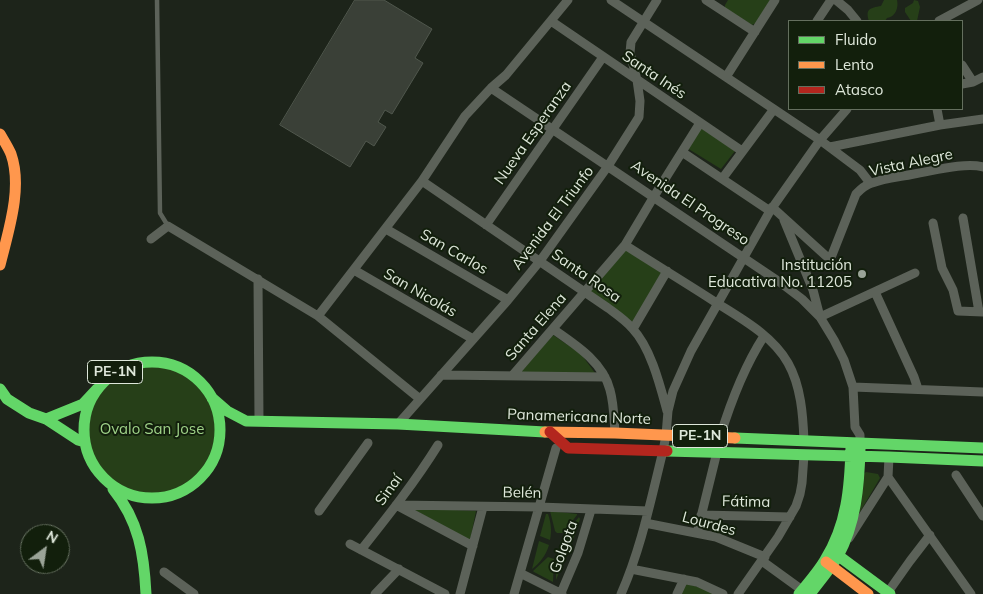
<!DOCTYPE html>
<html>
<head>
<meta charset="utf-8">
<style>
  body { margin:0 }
  #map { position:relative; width:983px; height:594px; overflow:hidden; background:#1d241a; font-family:Mulish,sans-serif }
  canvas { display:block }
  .legend { position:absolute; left:788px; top:20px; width:175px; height:90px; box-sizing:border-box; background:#121f0c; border:1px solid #646f5e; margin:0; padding:6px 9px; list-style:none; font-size:15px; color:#dee7da }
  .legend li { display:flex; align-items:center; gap:10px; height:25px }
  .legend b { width:25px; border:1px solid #646f5e }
  .north { position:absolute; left:20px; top:524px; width:50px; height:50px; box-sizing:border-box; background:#121f0c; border:1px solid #646f5e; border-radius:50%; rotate:31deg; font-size:14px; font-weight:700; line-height:20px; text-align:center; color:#dee7da }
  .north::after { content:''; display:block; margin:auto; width:18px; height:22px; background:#9aa397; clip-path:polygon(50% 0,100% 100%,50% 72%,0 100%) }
</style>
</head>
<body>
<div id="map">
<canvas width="983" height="594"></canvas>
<ul class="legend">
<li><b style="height:6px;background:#63d668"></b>Fluido</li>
<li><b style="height:6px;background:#ff974d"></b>Lento</li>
<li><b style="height:6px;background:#b3261e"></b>Atasco</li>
</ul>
<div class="north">N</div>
</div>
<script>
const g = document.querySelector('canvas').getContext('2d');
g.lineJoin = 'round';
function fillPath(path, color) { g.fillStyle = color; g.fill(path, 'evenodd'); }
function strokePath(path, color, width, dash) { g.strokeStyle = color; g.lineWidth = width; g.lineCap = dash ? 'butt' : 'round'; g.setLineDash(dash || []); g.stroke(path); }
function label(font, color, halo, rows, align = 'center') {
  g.font = font + ' Mulish,sans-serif'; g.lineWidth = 4; g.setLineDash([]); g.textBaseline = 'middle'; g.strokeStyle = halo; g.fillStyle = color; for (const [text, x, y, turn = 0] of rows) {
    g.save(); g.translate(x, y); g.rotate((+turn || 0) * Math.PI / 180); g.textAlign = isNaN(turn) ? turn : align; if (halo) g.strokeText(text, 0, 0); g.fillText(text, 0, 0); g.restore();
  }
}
fillPath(new Path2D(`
  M728,0H770L756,23L752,25L725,8V5Z
  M884,0H897C899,8 895,17 887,18L885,21H869C865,9 870,8 881,6Z
  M914,0L918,1L920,7L917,21H911L905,12V8L913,3Z
  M700,127L735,151L721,169L687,148Z
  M624,248L662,272L633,324L589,290Z
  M553,335L581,354L595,373H519Z
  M87 430a65 65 0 1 1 130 0a65 65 0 1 1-130 0Z
  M866,472L878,474L880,478L857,517L863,474Z
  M411,508L476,511L470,541Z
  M550,511L577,514V515L563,533H557L555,531Z
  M546,514H548C551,523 552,530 550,540L540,536Z
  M579,517L580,519L570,548L562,545L560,543L567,531Z
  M539,541L549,545C546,555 540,563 532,569Z
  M560,547L568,550L556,580V564Z
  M548,557L554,559L553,582L534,572L533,571Z
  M685,583L708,590L715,594H681Z`), '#263f18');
const building = new Path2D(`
  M355,0H384L432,29L415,58L423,63L392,114L385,110L378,122L386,127L374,146L366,141L350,167L280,125Z`);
fillPath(building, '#3a4037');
strokePath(building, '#50574d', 1);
strokePath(new Path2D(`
  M157,0L160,213L168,226`), '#5c6259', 4.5);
strokePath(new Path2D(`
  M611,0L820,140L860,170L870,183
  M706,0L755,32
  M836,0L848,10L857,21
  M551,21L742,151
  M817,21L831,0
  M939,21L978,0
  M962,65L973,82
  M726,77L775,0
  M962,84L973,82L983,77
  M491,88L781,283L802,299L820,317L834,340L844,360L853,387L855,427L860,435V443
  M937,109L940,125
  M830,147L940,125L983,119
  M682,152L770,211
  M722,179L774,109
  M422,181L608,308C616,314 625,320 632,328C651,348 660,385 667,411
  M772,207L826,256L829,257L832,255L856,194C861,189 865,185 872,183C885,178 900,177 914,174C933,171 965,162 983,167
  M963,218L979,312
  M784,220L813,290L820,317L915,273
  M933,223L942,268L953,290L958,311L983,312
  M486,225L603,57
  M386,229L508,300
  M151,239L168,226L318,316L420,399
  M625,245C653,263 681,280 709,298C736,316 771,333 788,363C801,386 803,415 804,441
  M354,270L473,339
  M258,279L259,421
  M875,292L914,377L918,389
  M318,316L422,181L465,116L491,88L506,75L568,0
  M553,329C576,345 603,362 610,390C614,404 614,419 615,433
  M633,329L667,271
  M441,375L605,377
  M512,376L625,245L653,198L700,123
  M853,387L983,392
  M398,424L508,300L540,261L608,166L639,117L640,101L637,80L630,53L631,42L657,0
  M720,437C731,401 744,367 764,336
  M889,457L888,477L971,594
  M956,475L983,516
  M396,505L539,507L648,511
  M398,506L473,546
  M319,511L368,443
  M701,515L790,517
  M645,523L716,537L765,557
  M697,533L717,452
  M849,538L888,477
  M350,544L445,594
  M361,550C388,516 415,482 438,445
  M762,561L802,590
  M631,569L697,582L723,594
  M164,572L194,594
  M520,573L562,594
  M888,592L910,561L930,535
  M561,593L578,553L591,510
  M375,594L399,569
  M460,594L483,507
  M514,594L556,448
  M621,594C641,549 651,499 663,451L666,435L668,411L673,391L691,351L770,211L820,140L847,109
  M677,594L684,579
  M738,594L778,537L796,506L800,494L802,483L804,455`), '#5c6259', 9);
strokePath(new Path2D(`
  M84 430a68 68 0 1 1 136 0a68 68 0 1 1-136 0Z
  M0,389L7,399L29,413L46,419L78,440L85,442
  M212,398L227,411L246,421L398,424L545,432
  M46,419L83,404L97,389
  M735,438L983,448
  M667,451L889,457L983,461
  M113,489C139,521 144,554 146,594
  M832,551L890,594
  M799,594C808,583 818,572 825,560C847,525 850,487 851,447
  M810,594C819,582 830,569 838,556C856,523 859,486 860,449`), '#63d668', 11);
strokePath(new Path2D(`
  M0,134C4,141 8,147 11,154C23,188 8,232 0,265
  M545,432L615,433L735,438
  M826,562L868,594`), '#ff974d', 11);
strokePath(new Path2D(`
  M550,432L568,448L667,451`), '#b3261e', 11);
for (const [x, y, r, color] of [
  [862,274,5,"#9aa397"]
]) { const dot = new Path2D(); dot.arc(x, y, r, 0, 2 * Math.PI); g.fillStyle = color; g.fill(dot); strokePath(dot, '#121f0c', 2); }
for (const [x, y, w] of [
  [115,372,55],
  [700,436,55]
]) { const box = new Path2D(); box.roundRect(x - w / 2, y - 11.5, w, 23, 4); g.fillStyle = '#121f0c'; g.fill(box); strokePath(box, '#dee7da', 1); }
label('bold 14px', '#dee7da', null, [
  ["PE-1N",115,372],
  ["PE-1N",700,436]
]);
label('15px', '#dee7da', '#121f0c', [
  ["Santa Inés",654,75,34],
  ["Nueva Esperanza",533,133,-55],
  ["Vista Alegre",911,163,-12],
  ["Avenida El Progreso",690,203,34],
  ["Avenida El Triunfo",553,218,-53],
  ["San Carlos",454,252,30],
  ["Santa Rosa",586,276,35],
  ["San Nicolás",420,293,30],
  ["Santa Elena",536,327,-49],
  ["Panamericana Norte",579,417,2],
  ["Sinaí",389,490,-54],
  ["Belén",522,493,1],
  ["Fátima",746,502,1],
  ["Lourdes",709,524,15],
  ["Golgota",564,547,-70]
]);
label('15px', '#dee7da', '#121f0c', [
  ["Institución",852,265],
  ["Educativa No. 11205",852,282]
], 'right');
label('15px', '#9fd288', '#121f0c', [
  ["Ovalo San Jose",152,429]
]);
</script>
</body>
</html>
